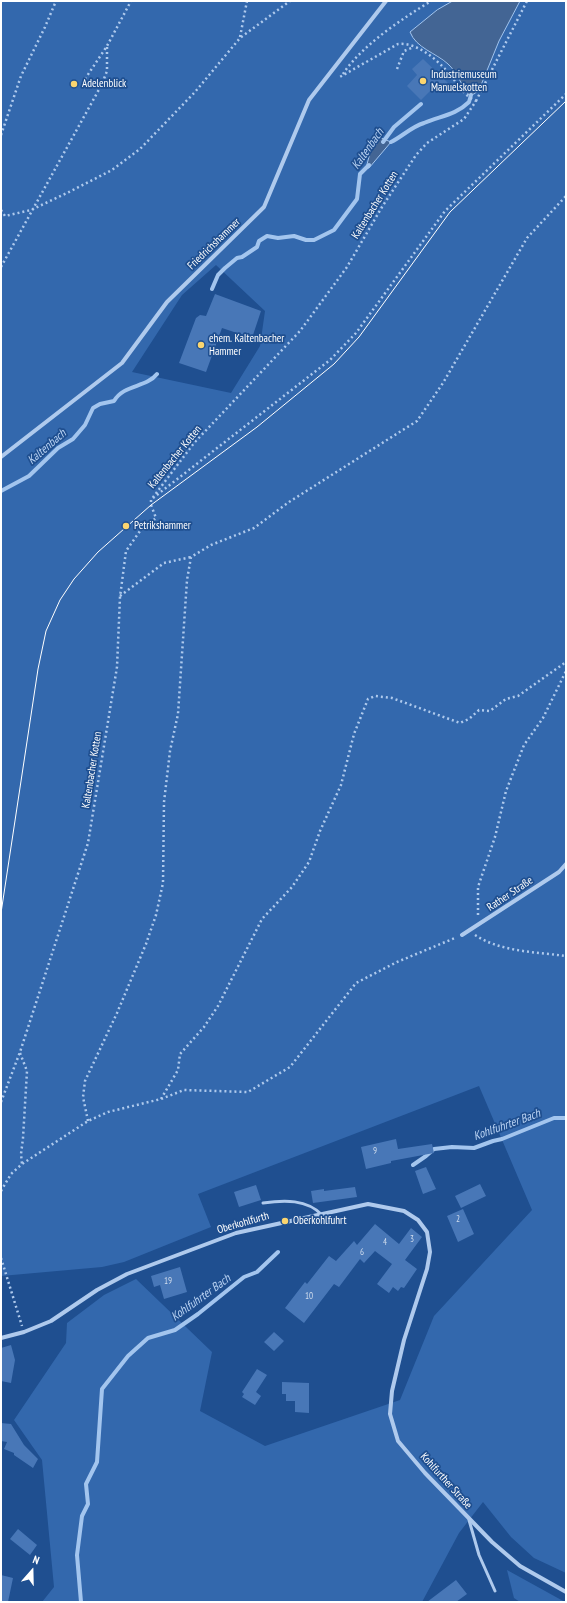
<!DOCTYPE html>
<html>
<head>
<meta charset="utf-8">
<style>
  body { margin:0 }
  #map { position:relative; width:567px; height:1603px; overflow:hidden; background:#1f4f90; font-family:"PT Sans Narrow",sans-serif }
  canvas { display:block }
  .frame { position:absolute; inset:0; border:2px solid #fff; pointer-events:none }
  .north { position:absolute; left:12px; top:1551px; width:40px; height:40px; -webkit-text-stroke:3px #1f4f90; paint-order:stroke; rotate:20deg; font-size:11px; font-weight:700; line-height:16px; text-align:center; color:#fff }
  .north::after { content:''; display:block; margin:auto; width:14px; height:18px; background:#fff; clip-path:polygon(50% 0,100% 100%,50% 72%,0 100%) }
</style>
</head>
<body>
<div id="map">
<canvas width="567" height="1603"></canvas>
<div class="frame"></div>
<div class="north">N</div>
</div>
<script>
const g = document.querySelector('canvas').getContext('2d');
g.lineJoin = 'round';
function fillPath(path, color) { g.fillStyle = color; g.fill(path, 'evenodd'); }
function strokePath(path, color, width, dash) { g.strokeStyle = color; g.lineWidth = width; g.lineCap = dash ? 'butt' : 'round'; g.setLineDash(dash || []); g.stroke(path); }
function label(font, color, halo, rows, align = 'center') {
  g.font = font + ' "PT Sans Narrow",sans-serif'; g.lineWidth = 3.5; g.setLineDash([]); g.textBaseline = 'middle'; g.strokeStyle = halo; g.fillStyle = color; for (const [text, x, y, turn = 0] of rows) {
    g.save(); g.translate(x, y); g.rotate((+turn || 0) * Math.PI / 180); g.textAlign = isNaN(turn) ? turn : align; if (halo) g.strokeText(text, 0, 0); g.fillText(text, 0, 0); g.restore();
  }
}
fillPath(new Path2D(`
  M1,1H453L419,45L449,65L469,95L479,90L499,41L520,1H566V1573L534,1558L511,1537L483,1502L459,1533L422,1602H42L54,1587L42,1460L14,1420L66,1343L67,1323L104,1295L136,1279L212,1352L200,1411L265,1446L400,1400L434,1316L532,1210L479,1086L198,1194L211,1227L124,1262L102,1267L1,1276ZM216,265L265,311L260,346L231,393L132,372L182,295Z
  M507,1570L565,1602H520L514,1598Z`), '#3368ad');
const water = new Path2D(`
  M453,1H520L499,41L479,90L474,94L469,95C462,86 456,71 448,64C436,53 416,48 410,32L437,10Z
  M381,138L391,142L369,168H366L370,153Z`);
fillPath(water, '#436594');
strokePath(water, '#a3c5ee', 1);
strokePath(new Path2D(`
  M383,142L394,127L421,104
  M391,142C403,136 411,127 424,123C440,116 456,115 469,102L471,95
  M212,289L218,275L225,268L237,258L242,257L257,247L259,241L267,236L278,238L294,236L306,240H314L334,230L357,199L360,174L369,165
  M1,491L29,476L58,448L73,439L85,425L93,408L100,404L114,401C124,384 146,388 157,374
  M413,1165L426,1156L434,1149L452,1147L474,1148L493,1141L502,1139L554,1118H566
  M81,1602L77,1555L82,1516L88,1504L86,1484L97,1462L102,1389L128,1356L148,1338L175,1330L198,1314L244,1277L257,1272L278,1252`), '#a3c5ee', 4);
fillPath(new Path2D(`
  M423,59L448,83L439,92L434,87L421,100L407,86L417,75L412,69Z
  M215,294L261,311L252,338L222,328L206,372L179,363L196,318L200,315L206,316Z
  M396,1139L398,1149L432,1144L434,1153L391,1161V1163L366,1169L361,1147Z
  M426,1167L436,1189L423,1194L415,1171Z
  M480,1184L486,1196L461,1208L455,1196Z
  M256,1185L261,1200L239,1207L234,1192Z
  M355,1187L357,1197L313,1203L311,1191L324,1189V1191Z
  M463,1209L474,1234L458,1242L447,1216Z
  M375,1224L399,1244L411,1228L422,1237L405,1260L417,1269L404,1288L401,1287L398,1291L393,1287L389,1293L377,1284L392,1264L375,1251L364,1263L360,1259L339,1287L334,1284L304,1323L285,1308L305,1282L307,1284L329,1256L336,1261L354,1241L357,1245Z
  M180,1267L187,1292L164,1299L160,1285L154,1287L151,1276Z
  M274,1332L284,1341L274,1351L264,1342Z
  M11,1345L15,1360L11,1383L1,1381V1348Z
  M257,1369L267,1375L256,1392L261,1396L255,1405L242,1397L244,1394L242,1392Z
  M282,1382L309,1383V1413L295,1412V1401H286V1394H282Z
  M1,1423L11,1424L24,1445L38,1459L33,1468L14,1455V1453L4,1449L7,1442L1,1441Z
  M18,1529L37,1545L30,1555L10,1539Z
  M1,1575L13,1578L8,1602H1Z
  M456,1580L467,1594L456,1602H427Z`), '#4877b7');
strokePath(new Path2D(`
  M240,37L247,1
  M397,69L404,51L414,47
  M343,74C362,45 402,19 431,1
  M85,79L107,46L131,1
  M476,101L527,1
  M1,135L21,76L45,27L56,1
  M1,210L5,216L31,210L69,192L112,170L140,149L195,92L240,38L290,1
  M1,267L102,84L107,71V46
  M153,498L330,360L356,333L445,211L566,94
  M120,596L164,563L191,557
  M478,915V887L495,837L506,791L524,745L543,718L566,671
  M475,935C501,952 536,952 566,956
  M20,1053L27,1071L23,1138L21,1154L22,1164
  M161,1099L178,1070L180,1054L204,1027L218,1006L262,919L292,887L309,862L320,831L341,785L354,734L368,699L375,696L392,698L460,723L469,719L479,710L490,711L506,699L518,696L566,662
  M1,1102L20,1052L88,843L117,667L120,597L126,551L140,531L156,518L151,505V500L194,443L300,331L347,267L382,207L416,155L427,143L464,119L476,101C462,95 456,80 446,70C434,57 415,42 398,44L338,78
  M88,1121L83,1097L85,1081L117,1013L146,944L156,915L163,883L164,802L170,751L178,714L187,580L191,557L211,545L254,528L289,502L417,421L443,383L527,238L566,196
  M1,1191L11,1174L22,1164L88,1121L108,1112L161,1099L184,1090L248,1092L290,1067L356,983L397,962L455,938
  M1,1258L22,1326`), '#afcaed', 2.5, [2, 3]);
strokePath(new Path2D(`
  M263,1203C284,1200 307,1199 322,1215
  M469,1520L479,1555L495,1591`), '#afcaed', 3);
strokePath(new Path2D(`
  M1,457L122,363L167,302L264,207L309,100L386,1
  M462,935L559,872L566,864
  M1,1338L24,1332L51,1321L97,1290L127,1274L236,1233L368,1204L404,1211L418,1220L427,1232L430,1252L427,1269L404,1340L392,1391L390,1414L398,1441L425,1473L492,1542L520,1566L566,1592`), '#afcaed', 4);
strokePath(new Path2D(`
  M1,913L38,669L46,631L60,600L74,579L98,552L151,505L257,427L334,364L359,337L450,212L566,101`), '#fff', 1);
for (const [x, y, r, color] of [
  [423,81,4,"#fbd56f"],
  [74,84,4,"#fbd56f"],
  [201,345,4,"#fbd56f"],
  [126,526,4,"#fbd56f"],
  [285,1221,4,"#fbd56f"]
]) { const dot = new Path2D(); dot.arc(x, y, r, 0, 2 * Math.PI); g.fillStyle = color; g.fill(dot); strokePath(dot, '#1f4f90', 1.5); }
label('9px', '#d1dded', null, [
  ["9",375,1151],
  ["2",458,1219],
  ["3",412,1239],
  ["4",385,1242],
  ["6",362,1252],
  ["19",168,1281],
  ["10",309,1296]
]);
label('11px', '#fff', '#1f4f90', [
  ["Industriemuseum",431,75],
  ["Manuelskotten",431,88],
  ["Adelenblick",82,84],
  ["ehem. Kaltenbacher",209,339],
  ["Hammer",209,352],
  ["Petrikshammer",134,526],
  ["Oberkohlfuhrt",293,1221]
], 'left');
label('11px', '#fff', '#1f4f90', [
  ["Kaltenbacher Kotten",375,205,-58],
  ["Friedrichshammer",214,244,-44],
  ["Kaltenbacher Kotten",175,457,-51],
  ["Kaltenbacher Kotten",92,770,-81],
  ["Rather Straße",510,894,-34],
  ["Oberkohlfurth",243,1223,-16],
  ["Kohlfurther Straße",446,1481,48]
]);
label('italic 12px', '#bbd4f4', '#1f4f90', [
  ["Kaltenbach",368,149,-55],
  ["Kaltenbach",47,447,-41],
  ["Kohlfuhrter Bach",507,1125,-20],
  ["Kohlfuhrter Bach",201,1298,-36]
]);
</script>
</body>
</html>
